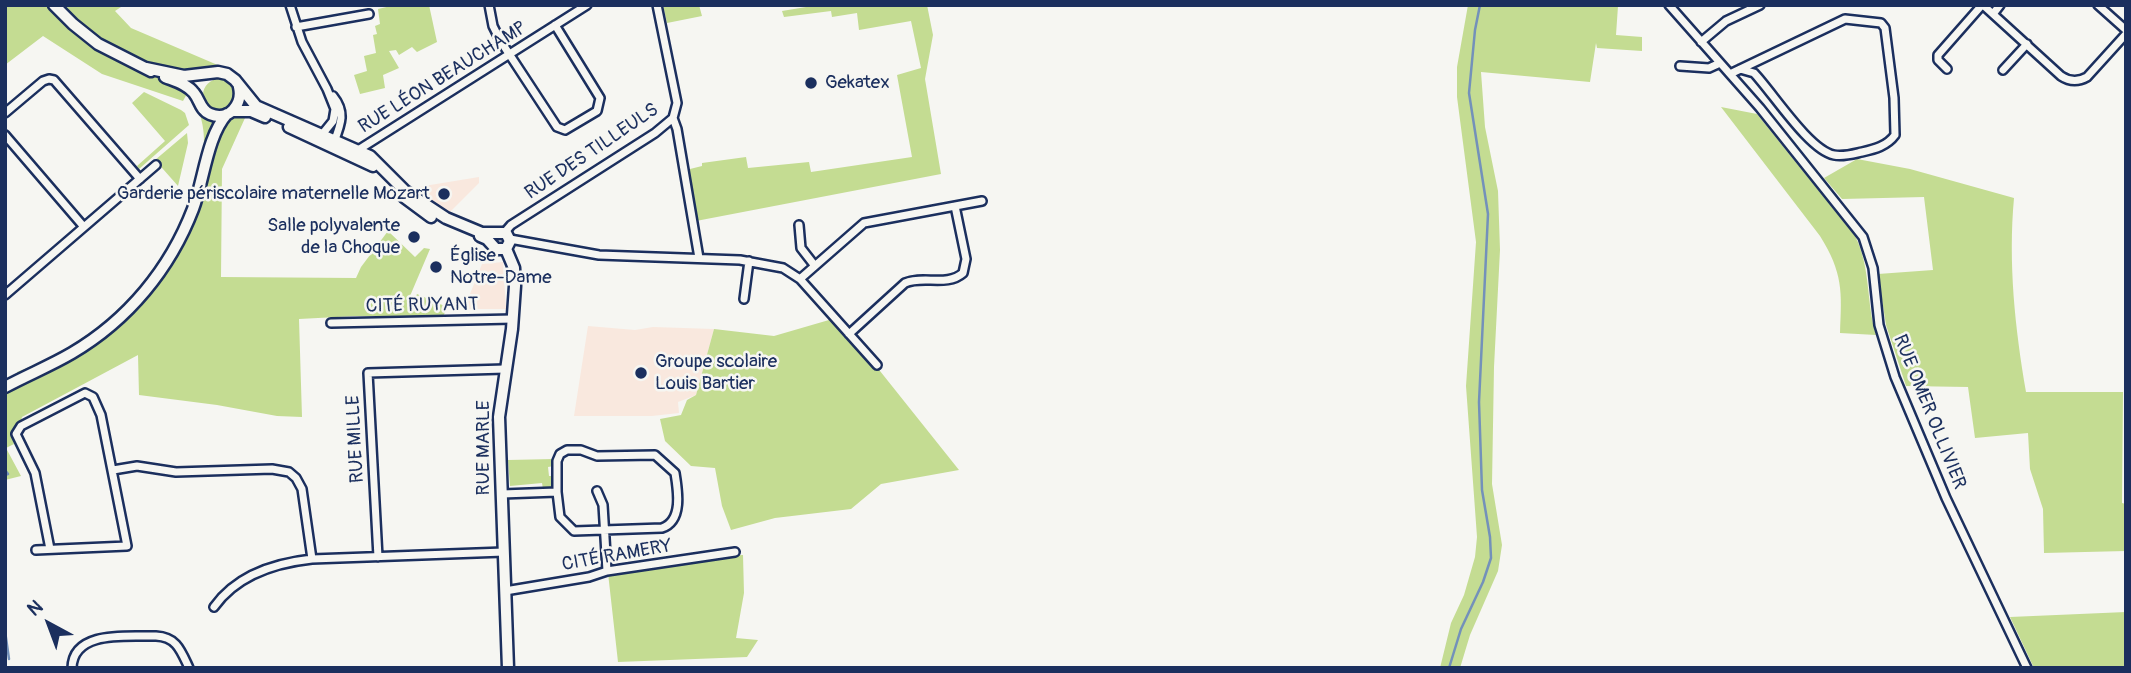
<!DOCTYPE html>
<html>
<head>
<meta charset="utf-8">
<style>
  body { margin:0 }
  #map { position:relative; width:2131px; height:673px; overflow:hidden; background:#f6f6f2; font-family:Pangolin,sans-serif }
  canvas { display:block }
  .frame { position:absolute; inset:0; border:7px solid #1b2f5e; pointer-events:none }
  .north { position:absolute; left:14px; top:589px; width:70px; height:70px; -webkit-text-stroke:5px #f6f6f2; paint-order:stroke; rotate:319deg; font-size:19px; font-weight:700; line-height:28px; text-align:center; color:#1b2f5e }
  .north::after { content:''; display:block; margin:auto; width:24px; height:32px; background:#1b2f5e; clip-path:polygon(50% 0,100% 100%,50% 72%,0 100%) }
</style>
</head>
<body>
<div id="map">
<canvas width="2131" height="673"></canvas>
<div class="frame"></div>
<div class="north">N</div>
</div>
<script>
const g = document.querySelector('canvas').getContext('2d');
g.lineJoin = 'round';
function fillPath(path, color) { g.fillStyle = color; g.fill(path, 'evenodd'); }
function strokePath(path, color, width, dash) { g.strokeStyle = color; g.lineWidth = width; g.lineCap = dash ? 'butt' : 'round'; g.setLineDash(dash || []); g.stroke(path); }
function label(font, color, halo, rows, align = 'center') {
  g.font = font + ' Pangolin,sans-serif'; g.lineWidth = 5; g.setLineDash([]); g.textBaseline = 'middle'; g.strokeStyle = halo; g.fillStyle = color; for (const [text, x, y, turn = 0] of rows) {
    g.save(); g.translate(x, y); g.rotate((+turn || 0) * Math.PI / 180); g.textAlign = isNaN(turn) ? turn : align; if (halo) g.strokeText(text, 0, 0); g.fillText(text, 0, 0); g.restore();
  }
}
fillPath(new Path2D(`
  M479,177V183L449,213L415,191L418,187Z
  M503,262L506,309H464L482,264Z
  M588,326L635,330L653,327L714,329L696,395L678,402L679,413L652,416H574Z`), '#f9e8de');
fillPath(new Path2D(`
  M5,5H124L115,11L131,28L220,66L199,72L183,101L102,74L43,36L5,65Z
  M395,5H429L437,42L417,52L412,47L399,55L396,50L389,51L399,68L383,75L385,88L360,94L354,75L367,71L364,56L376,53L373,35L377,34L375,26L380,24L378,9Z
  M663,5H699L702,16L667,23Z
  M818,5H927L933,35L925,79L941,174L696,221L686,170L702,166V163L746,157L748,168L809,162L811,172L912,157L897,75L921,68L911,21L859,30L857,13L832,17L831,11L784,17L782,11Z
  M1468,5H1662L1663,7L1618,6L1616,35L1642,37V51L1597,48L1596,43L1590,82L1481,72L1485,127L1498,191L1500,250L1494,367L1492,484L1502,545L1498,571L1470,635L1460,668H1440L1451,623L1464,595L1475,557L1477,537L1466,386L1476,242L1457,97V67Z
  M203 95a16 16 0 1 1 32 0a16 16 0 1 1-32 0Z
  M144,92L181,110L185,113L189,125L139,169L137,166L165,141L132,103Z
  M1721,107L1757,114L1855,236C1871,267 1866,302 1876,335L1840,333C1842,291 1843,273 1820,236Z
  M200,115L245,118L222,169L221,277L356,278L361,267L388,231L415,257L424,248L430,249L410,296L415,298L417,294L447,307L443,317L356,316L299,319L302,417L277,416L217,405L139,395L138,355L22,417L21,422C14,428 10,435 14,444L6,448L21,476L5,480V393L21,385L17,372C102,340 166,275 194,188C203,163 208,140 200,115Z
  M187,133L188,143L178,186L155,160Z
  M1857,159L1910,169L2014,198C2008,263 2015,328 2026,392H2123L2122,503L2126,504V551L2044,553L2043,509L2030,469L2028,433L1975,438L1968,387L1906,386L1886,325L1878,274L1933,270L1924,197L1842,199L1824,178Z
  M829,320L880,371L959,470L881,484L851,509L775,518L731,530L722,506L715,468L691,466L665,441L660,419L681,415L687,400L696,395L714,329L774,336Z
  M554,459V466L548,467L549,476H555L551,487L543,489L542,483L510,486L508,460Z
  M743,555L744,593L736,638L758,640L747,657L618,662L608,573L723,556Z
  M2126,612V668H2034L2010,617Z`), '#c4dc92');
strokePath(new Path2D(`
  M5,470L8,474L5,475
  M5,631L9,659
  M1449,668L1461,629L1483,582L1491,558L1490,537L1482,490L1479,402L1488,214L1469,93L1475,30L1480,5`), '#7391ba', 2.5);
const minor = new Path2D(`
  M290,5L302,42L327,89L335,109L333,121L320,137
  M489,5L493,26L500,40L557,127L565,130L597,111L600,98L555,25
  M1669,5L1760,108L1863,237L1873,268L1879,325L1895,377L1946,498L2027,668
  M1983,5L2061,76C2070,82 2078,82 2087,77L2126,34
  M2098,5L2126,30
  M1993,14L2000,5
  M296,27L369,14
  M1701,42L1726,21L1760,5
  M1680,66L1709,68L1720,63
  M1947,69L1938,60V55L1982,5
  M2003,70L2027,44
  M1730,74L1845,19L1881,23L1885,28L1894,98L1895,135C1887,146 1875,149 1862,152C1853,154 1843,157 1834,155C1809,150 1773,93 1754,73L1740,69
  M333,96C346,112 341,124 334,142
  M5,113L43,81L49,79L54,80L140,179
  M673,118L677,129L699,258
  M5,135L84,227
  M355,152L587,5
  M799,225L801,248L815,266
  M505,232L511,225L655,133L673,118L677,103L657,5
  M510,239L599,255L740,260L783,268L800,279L877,365
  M800,279L864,223L982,201
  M5,295L156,165
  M744,299L749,261
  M331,323L513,319
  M849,334L905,283C923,275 947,287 963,273L966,259L955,206
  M113,470L137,466L176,472L272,469L289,472L296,478L302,489L312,559C275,563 236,576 214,607
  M597,491L603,505L607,571
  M502,494L557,492L560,517L574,531L662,528C683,521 678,491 675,473L655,455L597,456L581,450H567L560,454L557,461V492
  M36,550L127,546L101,415L93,397L85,393L21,426L16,434L35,473L50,549
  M378,557L368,373L505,369
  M312,559L504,552
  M505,591L589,577L607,571L735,552
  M72,668C73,629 130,637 156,636C177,637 181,651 189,668`);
const secondary = new Path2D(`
  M54,5L73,24L98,44L151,71
  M146,68L184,76L218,72L227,74L235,80L256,106L370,156L405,191L446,218L482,233H506L510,241L506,249
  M165,77C175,81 187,84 194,93C200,100 200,110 210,114C229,122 243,104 239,87
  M232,111H251L265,117
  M289,127L373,166
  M404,197L431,217
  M480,236L487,239L496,249H506
  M506,249L514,268L515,286L512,329L499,417L508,668
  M5,387C27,375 50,366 72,353C128,320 170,269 193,209C204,180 207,136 227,114`);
strokePath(minor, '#1b2f5e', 12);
strokePath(secondary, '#1b2f5e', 15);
strokePath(minor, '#f6f6f2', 7);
strokePath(secondary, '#f6f6f2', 10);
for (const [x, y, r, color] of [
  [811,83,7,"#1b2f5e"],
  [444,194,7,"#1b2f5e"],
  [414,237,7,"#1b2f5e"],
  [436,267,7,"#1b2f5e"],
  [641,373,7,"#1b2f5e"]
]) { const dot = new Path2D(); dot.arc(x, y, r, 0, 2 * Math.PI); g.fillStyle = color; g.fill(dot); strokePath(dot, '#f6f6f2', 2.5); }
label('19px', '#1b2f5e', '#f6f6f2', [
  ["RUE LÉON BEAUCHAMP",443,78,-32],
  ["RUE DES TILLEULS",592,152,-34],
  ["CITÉ RUYANT",422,306,-1],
  ["RUE OMER OLLIVIER",1929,412,68],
  ["RUE MILLE",356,439,-93],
  ["RUE MARLE",484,448,-90],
  ["CITÉ RAMERY",617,556,-10]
]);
label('19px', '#1b2f5e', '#f6f6f2', [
  ["Gekatex",825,83],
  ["Garderie périscolaire maternelle Mozart",430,194,"right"],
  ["Salle polyvalente",400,226,"right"],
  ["de la Choque",400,248,"right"],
  ["Église",450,256],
  ["Notre-Dame",450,278],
  ["Groupe scolaire",655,362],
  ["Louis Bartier",655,384]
], 'left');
</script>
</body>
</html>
